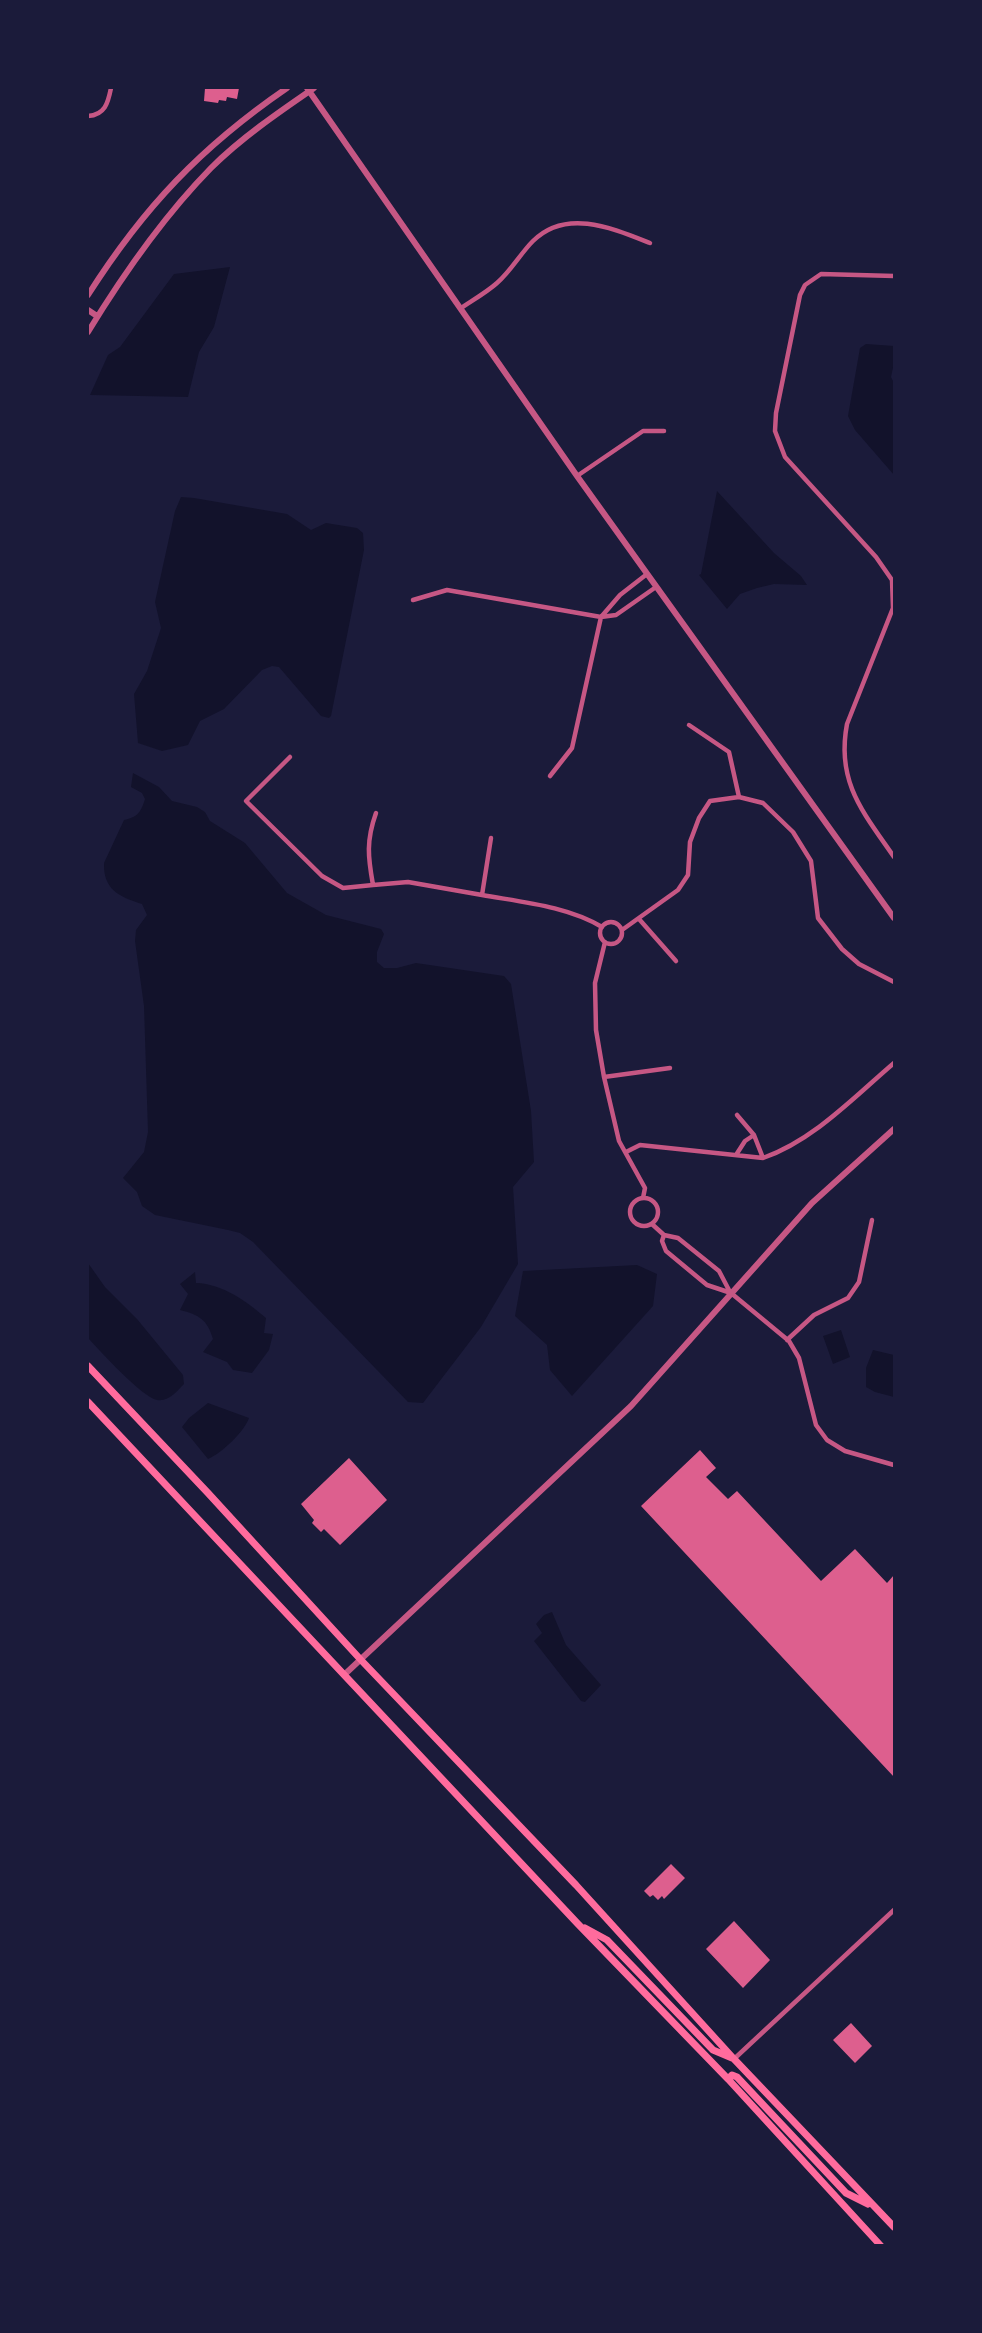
<!DOCTYPE html>
<html>
<head>
<meta charset="utf-8">
<style>
  body { margin:0 }
  #map { position:relative; width:982px; height:2333px; overflow:hidden; background:#1b1b3a; font-family:Raleway,sans-serif }
  canvas { display:block }
  .frame { position:absolute; inset:0; border:89px solid #1b1b3a; pointer-events:none }
</style>
</head>
<body>
<div id="map">
<canvas width="982" height="2333"></canvas>
<div class="frame"></div>
</div>
<script>
const g = document.querySelector('canvas').getContext('2d');
g.lineJoin = 'round';
function fillPath(path, color) { g.fillStyle = color; g.fill(path, 'evenodd'); }
function strokePath(path, color, width, dash) { g.strokeStyle = color; g.lineWidth = width; g.lineCap = dash ? 'butt' : 'round'; g.setLineDash(dash || []); g.stroke(path); }
fillPath(new Path2D(`
  M230,267L214,327L199,352L188,397L90,395L108,355L120,347L174,274Z
  M866,344L894,346V363L891,377L894,383V475L855,430L848,416L860,348Z
  M717,491L774,553L801,576L807,585L774,584L757,588L740,594L727,609L699,575L701,574Z
  M181,497L194,498L287,514L311,530L326,523L357,528L363,533L364,550L331,716L329,718L321,716L279,667L272,666L262,670L224,709L200,721L188,745L162,751L138,743L134,694L147,671L161,628L155,602L175,511Z
  M133,773L159,787L172,801L197,807L205,812L210,821L245,843L287,893L326,915L381,929L384,934L377,952V962L384,968H397L416,963L504,976L511,984L531,1111L534,1162L513,1187L518,1264L481,1327L423,1403L408,1402L253,1242L240,1233L228,1230L155,1215L142,1206L137,1192L123,1178L144,1152L148,1132L144,1006L135,941L136,930L147,915L142,904C120,897 103,890 104,863L124,820C138,817 141,812 145,799L142,793L131,787Z
  M88,1263L105,1287L137,1319L183,1375L184,1384C177,1391 169,1402 157,1400C142,1397 100,1351 88,1338Z
  M637,1265L657,1274L653,1306L572,1396L550,1370L547,1345L515,1316L523,1271Z
  M195,1272L196,1283C223,1284 246,1301 266,1318L264,1333L273,1334L269,1350L252,1373L233,1370L227,1362L203,1352L213,1339C207,1319 199,1315 180,1310L188,1294L180,1284Z
  M841,1330L850,1357L833,1364L823,1336Z
  M873,1350L894,1355V1397L875,1392L866,1387V1368Z
  M208,1403L249,1418C244,1432 222,1453 208,1459L182,1427L189,1418Z
  M552,1612L566,1645L601,1685L585,1702L581,1701L534,1641L542,1633L536,1624L544,1615Z`), '#12122b');
fillPath(new Path2D(`
  M205,88H239L237,99L227,97L226,101L219,100L218,103L204,101Z
  M700,1450L716,1468L706,1477L728,1499L737,1491L821,1581L855,1549L887,1583L894,1575V1777L641,1506Z
  M349,1458L387,1500L340,1545L324,1529L321,1532L312,1523L314,1520L301,1504Z
  M671,1864L685,1878L664,1899L662,1896L658,1900L653,1895L650,1897L644,1891Z
  M734,1921L770,1960L743,1988L706,1949Z
  M851,2023L872,2046L855,2063L833,2040Z`), '#dd5f8e');
strokePath(new Path2D(`
  M88,116C105,115 108,103 111,88
  M894,276L821,274L805,285L800,295L776,413L775,431L785,457L876,557L892,580L893,608L847,724C836,782 863,812 894,857
  M461,308C473,300 487,292 497,283C511,271 520,254 533,241C566,208 612,228 650,243
  M577,476L643,431H664
  M413,600L447,590L601,617L616,615L656,587
  M689,725L729,752L739,797L763,803L793,832L811,861L818,918L842,949L859,964L894,982
  M290,757L246,801L322,876L343,888L373,885C368,857 366,841 376,813
  M550,776L572,748L601,617L620,595L647,574
  M373,885L408,882L482,895L491,838
  M482,895C521,902 567,906 602,927
  M639,919L676,961
  M600 933a11 11 0 1 1 22 0a11 11 0 1 1-22 0Z
  M622,930L678,890L688,875L690,842L699,818L710,801L739,797
  M605,942L595,983L596,1030L604,1077L670,1068
  M604,1077L619,1141L645,1188L643,1198
  M626,1152L640,1145L763,1158L754,1135L737,1115
  M736,1155L745,1141L754,1135
  M763,1158C814,1140 854,1097 894,1063
  M630 1212a14 14 0 1 1 28 0a14 14 0 1 1-28 0Z
  M653,1225L664,1235L678,1238L719,1271L730,1292
  M664,1235L662,1241L666,1251L707,1285L731,1293L789,1341L799,1358L816,1425L827,1440L845,1451L894,1465
  M787,1340L814,1315L848,1298L859,1282L872,1220
  M734,2059L894,1910`), '#c65784', 4.5);
strokePath(new Path2D(`
  M307,88L577,476L894,918
  M88,295C144,207 201,147 287,88
  M88,310L97,316
  M88,332C124,273 163,217 211,168C241,138 279,112 314,88
  M344,1675L631,1406L812,1203L894,1129`), '#c65784', 6);
strokePath(new Path2D(`
  M88,1366L208,1493L361,1660L576,1885L734,2059L894,2227
  M88,1402L578,1924L728,2079L881,2246
  M585,1928L607,1940L713,2050L732,2058
  M728,2079L732,2075L737,2077L846,2193L868,2204`), '#ff6b9d', 7);
</script>
</body>
</html>
